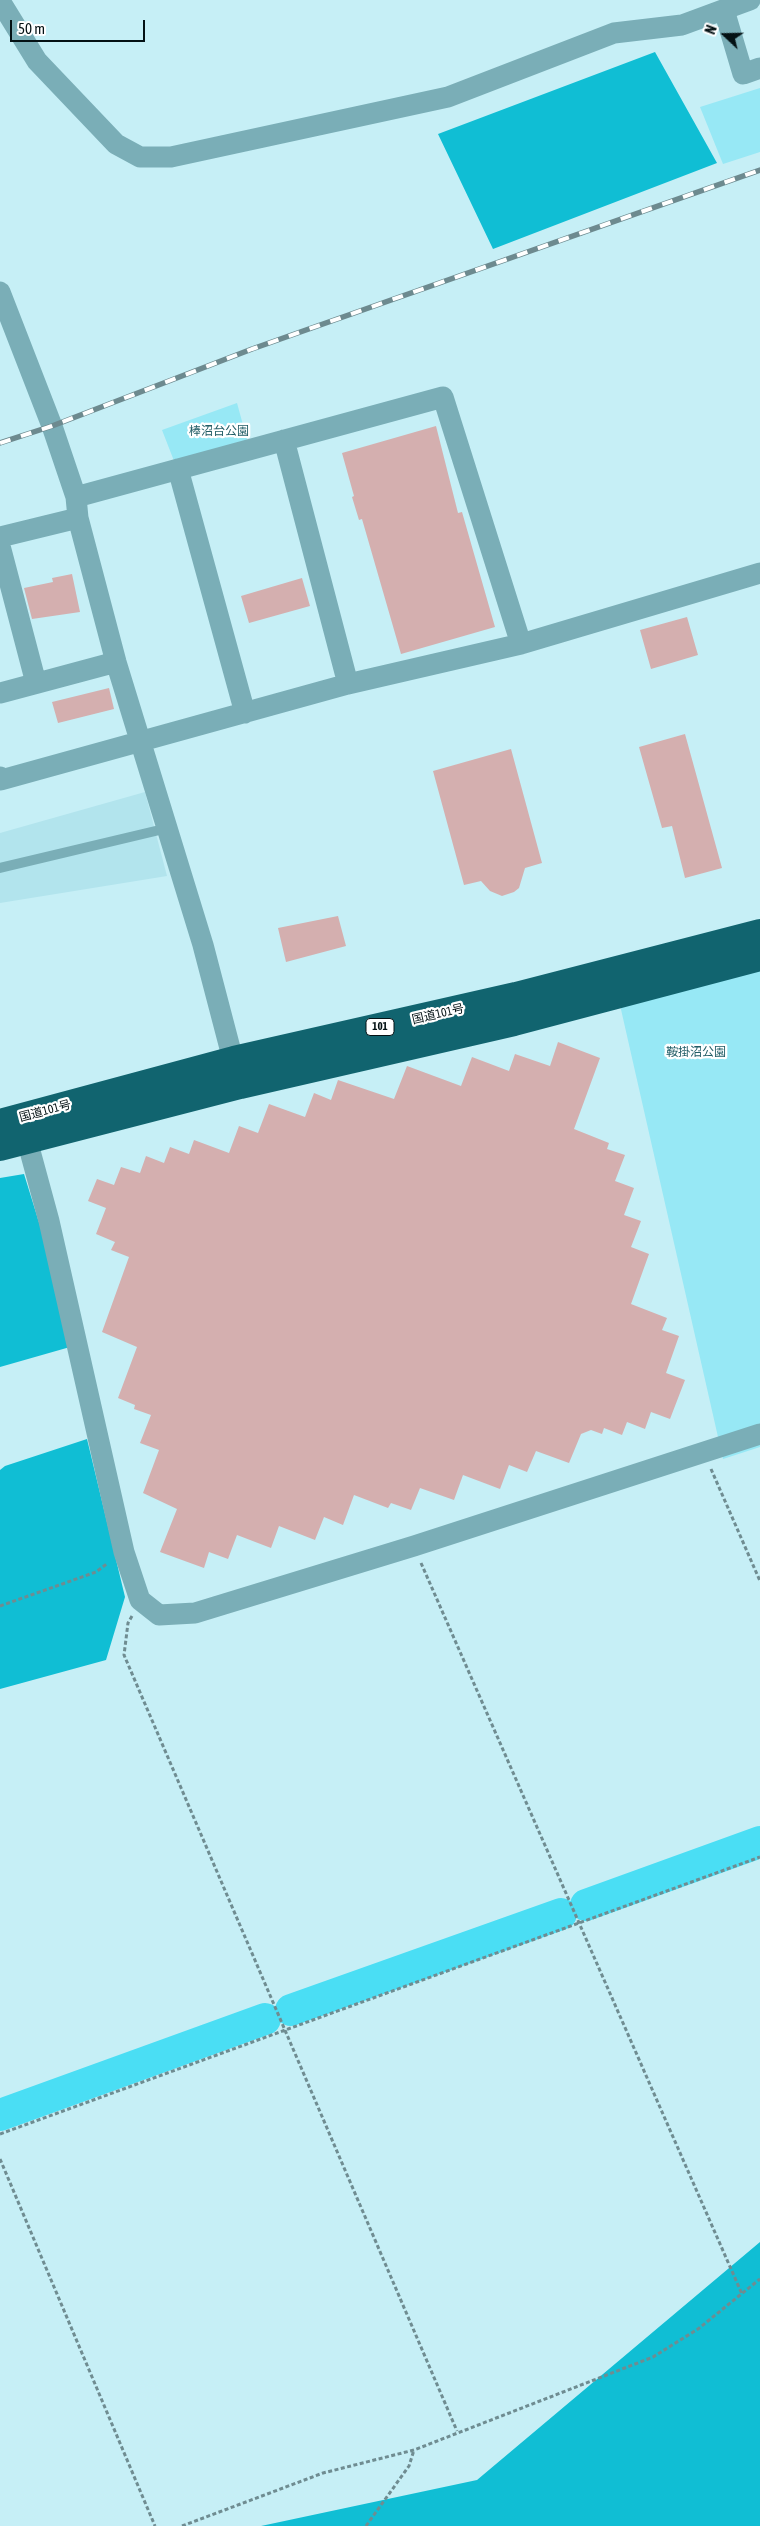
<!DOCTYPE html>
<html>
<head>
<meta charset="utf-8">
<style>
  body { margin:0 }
  #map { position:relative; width:760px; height:2526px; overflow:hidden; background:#c6eff6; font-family:"Asap Condensed",sans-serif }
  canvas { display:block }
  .north { position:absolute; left:700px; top:10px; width:50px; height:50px; -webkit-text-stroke:4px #fff; paint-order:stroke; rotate:291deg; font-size:14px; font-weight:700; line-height:20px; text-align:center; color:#041114 }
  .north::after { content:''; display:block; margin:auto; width:18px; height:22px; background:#041114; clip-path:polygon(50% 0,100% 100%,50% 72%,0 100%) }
  .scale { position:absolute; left:10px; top:20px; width:135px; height:22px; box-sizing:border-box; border:2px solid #041114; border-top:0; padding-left:6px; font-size:15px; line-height:18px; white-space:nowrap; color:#041114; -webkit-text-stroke:4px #fff; paint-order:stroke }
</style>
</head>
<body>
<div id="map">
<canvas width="760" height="2526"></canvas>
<div class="north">N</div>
<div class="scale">50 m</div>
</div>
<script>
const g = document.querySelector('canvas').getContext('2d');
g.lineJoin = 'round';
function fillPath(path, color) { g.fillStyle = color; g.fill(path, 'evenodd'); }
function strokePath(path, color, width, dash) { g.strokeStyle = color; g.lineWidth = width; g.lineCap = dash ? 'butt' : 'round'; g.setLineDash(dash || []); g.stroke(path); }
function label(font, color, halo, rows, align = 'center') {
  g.font = font + ' "Asap Condensed","Noto Sans JP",sans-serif'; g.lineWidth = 4.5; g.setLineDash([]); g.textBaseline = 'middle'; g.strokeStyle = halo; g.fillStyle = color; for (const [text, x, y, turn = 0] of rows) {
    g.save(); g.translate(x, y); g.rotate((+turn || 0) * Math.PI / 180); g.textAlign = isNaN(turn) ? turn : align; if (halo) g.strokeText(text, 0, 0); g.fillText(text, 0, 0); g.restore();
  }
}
fillPath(new Path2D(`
  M145,792L167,876L0,903V833Z`), '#b2e4ed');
fillPath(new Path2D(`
  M760,88V152L723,164L700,107Z
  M237,403L248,443L176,466L162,430Z
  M760,969V1447L723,1459L620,1005Z`), '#97e8f5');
fillPath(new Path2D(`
  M655,52L717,163L493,249L438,134Z
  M24,1174L77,1345L0,1367V1178Z
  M87,1439L125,1597L106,1660L0,1689V1470L5,1466Z
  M760,2242V2526H261L477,2480Z`), '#10bed4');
strokePath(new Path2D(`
  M586,1905L760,1842
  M291,2010L561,1914
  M0,2115L265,2019`), '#4adef4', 32);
fillPath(new Path2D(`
  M436,426L458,513L462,512L495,627L401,654L362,519L359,520L352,497L354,496L342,453Z
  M72,574L80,612L32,619L24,588L53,582L52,578Z
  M302,578L310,606L249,623L241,596Z
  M687,617L698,655L651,669L640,630Z
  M109,688L114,709L58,723L52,702Z
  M685,734L722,868L685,878L672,826L662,828L639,747Z
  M511,749L542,863L525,868L519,888L514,892L502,896L490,891L481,881L464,885L433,771Z
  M338,916L346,946L286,962L278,928Z
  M558,1042L600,1058L574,1129L609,1143L607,1149L625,1155L615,1181L634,1188L624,1215L641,1221L631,1247L649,1254L631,1304L667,1318L662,1330L679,1336L666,1373L685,1380L670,1419L651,1412L645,1429L627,1422L622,1435L604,1428L602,1434L591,1430L581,1434L569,1463L536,1451L527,1472L509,1465L500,1489L463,1475L454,1500L420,1488L411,1510L391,1503L388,1508L354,1495L343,1525L324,1517L315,1540L279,1526L271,1548L237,1535L228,1559L209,1552L204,1568L160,1552L177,1509L143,1493L159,1450L140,1443L151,1415L134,1409L135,1405L118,1398L137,1347L102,1332L129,1257L111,1250L115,1242L96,1234L106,1208L88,1201L97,1179L114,1185L121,1167L140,1173L146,1156L164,1163L170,1147L189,1154L194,1140L229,1153L239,1126L258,1133L269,1104L305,1117L314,1093L331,1100L338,1080L394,1099L407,1066L461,1086L472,1057L509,1071L515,1054L550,1066Z`), '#d4afaf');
strokePath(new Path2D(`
  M711,1469L760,1581
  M421,1563L742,2294
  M0,1606L96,1572L108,1563
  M132,1616L128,1623L124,1655L457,2431
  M0,2134L760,1857
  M0,2159L155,2526
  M182,2526L323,2473L414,2450L653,2357L698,2329L760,2279
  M366,2526L409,2466L414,2450`), '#6f8c91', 3, [4, 2.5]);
strokePath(new Path2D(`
  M0,868L168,828`), '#7aaeb7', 10);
strokePath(new Path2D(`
  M0,1L37,61L116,144L140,157H171L448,97L614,33L682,25L750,0
  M724,10L743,74L760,68
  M0,292L52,426L76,497L78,518L116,662L203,945L237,1075
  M284,440L348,684
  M178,469L245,713
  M76,497L443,397L521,644
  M0,537L78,518
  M0,546L36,683
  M0,693L116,662
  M0,777L1,780L348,684L521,644L760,573
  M27,1140L49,1221L124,1552L140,1600L159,1615L195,1613L414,1546L760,1434`), '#7aaeb7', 21);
strokePath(new Path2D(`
  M0,1123L234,1060L516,996L760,933
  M0,1147L240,1085L514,1022L760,957`), '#11646f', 28);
const rail = new Path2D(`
  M0,443L52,426L252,349L760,170`);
strokePath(rail, '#6d8a8f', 5.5);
strokePath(rail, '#fff', 4, [11]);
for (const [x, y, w] of [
  [380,1027,28]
]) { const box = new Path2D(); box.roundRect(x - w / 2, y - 8.5, w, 17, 4); g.fillStyle = '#fff'; g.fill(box); strokePath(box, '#041114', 1); }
label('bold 11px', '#041114', null, [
  ["101",380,1027]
]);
label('12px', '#225d66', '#fff', [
  ["棒沼台公園",219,431],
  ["鞍掛沼公園",696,1052]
]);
label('12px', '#041114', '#fff', [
  ["国道101号",438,1014,-13],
  ["国道101号",45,1111,-15]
]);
</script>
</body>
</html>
